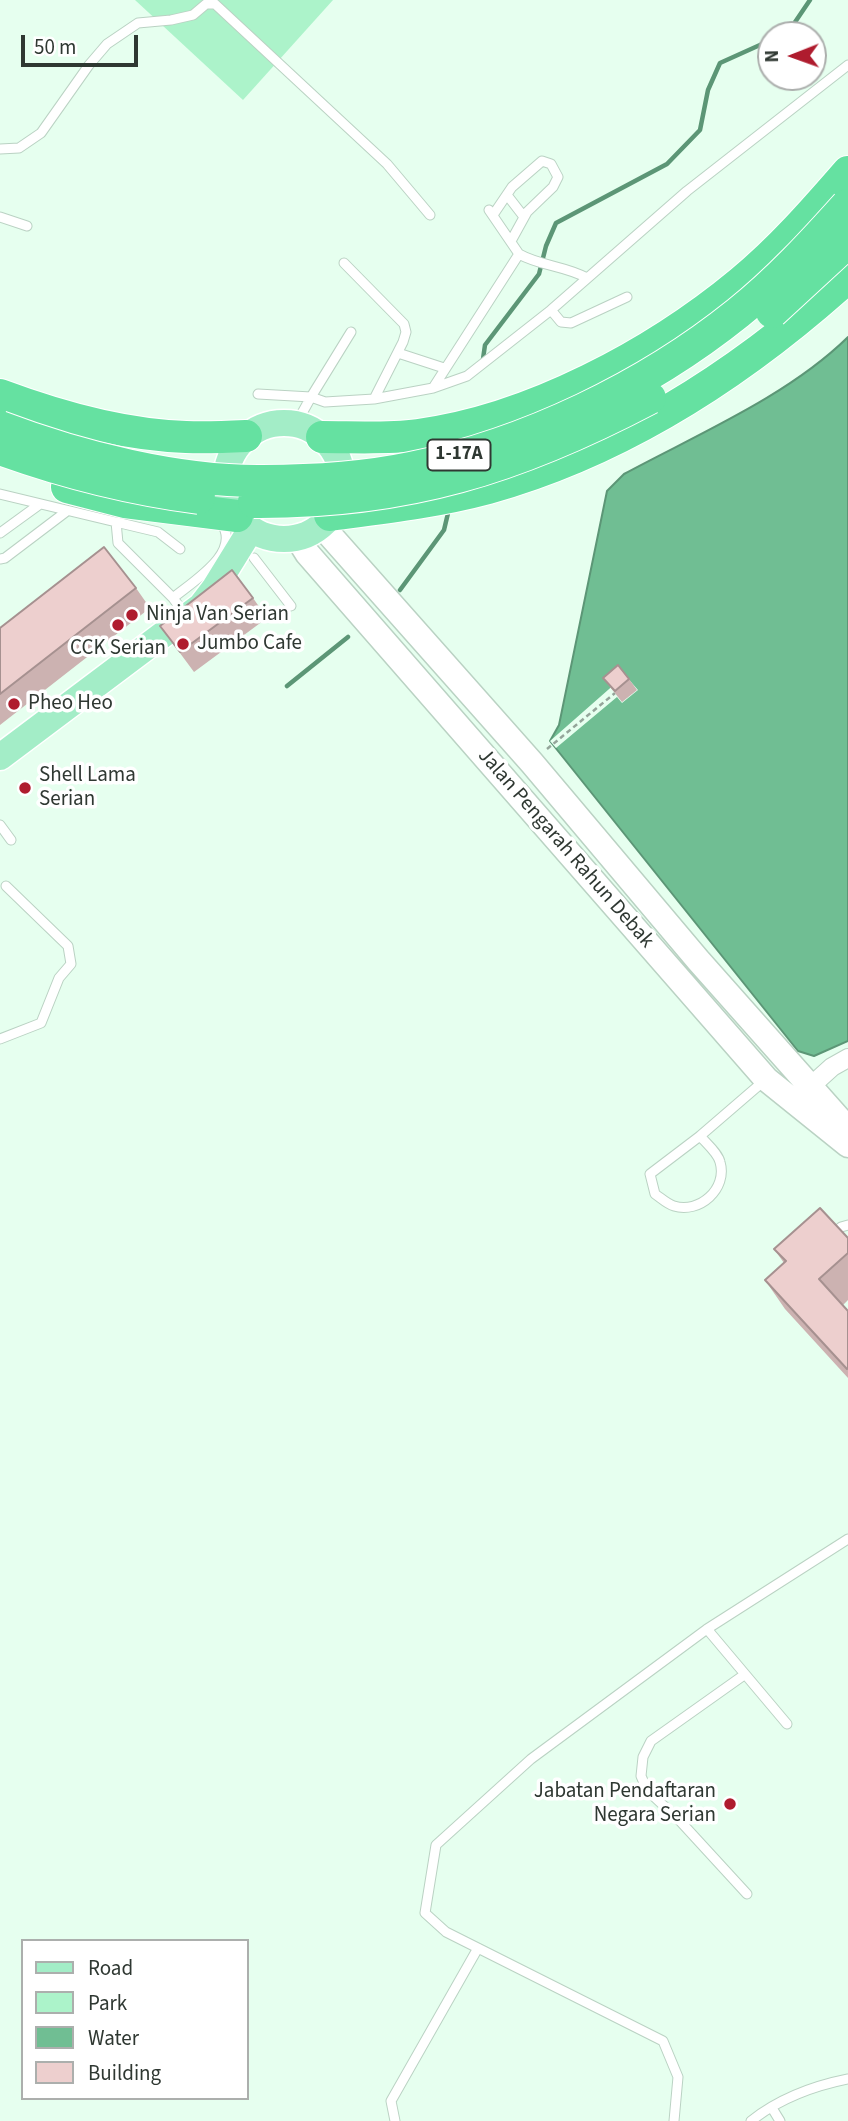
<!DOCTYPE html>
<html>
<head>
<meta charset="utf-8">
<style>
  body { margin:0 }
  #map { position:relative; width:848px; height:2121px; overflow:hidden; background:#e6ffef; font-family:"Source Sans 3",sans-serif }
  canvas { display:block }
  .legend { position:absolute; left:21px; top:1939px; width:228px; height:161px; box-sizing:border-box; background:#fff; border:2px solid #acafad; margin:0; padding:9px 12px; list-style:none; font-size:21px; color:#2f3832 }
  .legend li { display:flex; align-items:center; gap:14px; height:35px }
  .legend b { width:35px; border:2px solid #acafad }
  .north { position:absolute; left:757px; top:21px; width:70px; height:70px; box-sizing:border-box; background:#fff; border:2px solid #acafad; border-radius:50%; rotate:269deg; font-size:19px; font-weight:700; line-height:28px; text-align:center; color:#2f3832 }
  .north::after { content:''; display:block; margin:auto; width:24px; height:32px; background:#af1c2e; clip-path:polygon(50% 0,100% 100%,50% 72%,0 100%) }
  .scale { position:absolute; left:21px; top:35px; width:117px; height:32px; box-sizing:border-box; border:4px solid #2f3832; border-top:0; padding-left:9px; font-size:21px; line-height:24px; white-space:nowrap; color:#2f3832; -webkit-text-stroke:5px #fff; paint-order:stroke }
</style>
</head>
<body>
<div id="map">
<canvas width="848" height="2121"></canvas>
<ul class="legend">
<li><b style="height:9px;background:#a3edc7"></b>Road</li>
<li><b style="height:19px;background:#acf3ca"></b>Park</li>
<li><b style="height:19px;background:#70be93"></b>Water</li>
<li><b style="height:19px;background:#edcfce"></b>Building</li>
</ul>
<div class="north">N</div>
<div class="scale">50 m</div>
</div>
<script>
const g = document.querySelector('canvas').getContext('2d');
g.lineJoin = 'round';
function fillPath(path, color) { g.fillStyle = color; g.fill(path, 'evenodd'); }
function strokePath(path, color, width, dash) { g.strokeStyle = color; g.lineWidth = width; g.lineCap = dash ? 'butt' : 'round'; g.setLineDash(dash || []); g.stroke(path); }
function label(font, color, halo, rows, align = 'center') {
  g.font = font + ' "Source Sans 3",sans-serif'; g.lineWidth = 7; g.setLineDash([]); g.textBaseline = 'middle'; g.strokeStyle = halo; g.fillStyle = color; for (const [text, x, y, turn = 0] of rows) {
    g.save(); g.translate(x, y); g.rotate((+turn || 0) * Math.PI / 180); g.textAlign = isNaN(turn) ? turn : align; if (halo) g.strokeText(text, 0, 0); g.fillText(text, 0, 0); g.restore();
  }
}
fillPath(new Path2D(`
  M135,0H333L243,100Z`), '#acf3ca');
const water = new Path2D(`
  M848,337V1041L814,1056L798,1051L550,741L559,725L607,491L624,474C698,434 788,396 848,337Z`);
fillPath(water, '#70be93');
strokePath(water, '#5c9676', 2);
fillPath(new Path2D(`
  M625,675L638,690L622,703L617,697L556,748L550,741Z`), '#e6ffef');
strokePath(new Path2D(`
  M781,35L789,31L810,0
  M483,359L485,345L539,274L546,246L556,223L667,164L700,130L708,90L720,63L771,40
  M400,590L444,530L449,509
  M287,686L348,637`), '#5c9676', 4.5);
const lane = new Path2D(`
  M0,149L19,148L41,133L89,65L107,44L138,23L171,20L193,15L206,4H215L387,164L430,215
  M507,195L524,217
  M493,215L512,187L542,161L551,164L558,177L553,187L527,212L511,241
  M0,217L27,226
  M519,254C540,266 566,266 587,278
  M344,263L404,324L406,332L403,342L374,399
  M551,310L561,322L571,323L627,297
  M398,353L444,368
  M433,388L519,254L489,210
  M258,394L311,397L351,332
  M296,424L311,397L325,402L374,399L433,388L467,376L551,310L687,191L848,65
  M0,494L116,522L118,543L173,598L186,616
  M116,522L158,532L180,549
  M0,533L40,504
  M254,558L291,606
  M0,559L5,558L67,511
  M173,598C192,582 243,552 221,523
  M0,825L11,840
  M0,1039L41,1023L59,978L71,964L68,946L6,886
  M700,1136C706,1143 718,1153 720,1162C728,1189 699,1214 674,1206C667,1204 661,1198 655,1194L650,1174L700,1136L765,1080
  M831,1236L841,1227L848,1225
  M707,1629L787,1724
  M744,1675L651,1741L643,1757L641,1776L647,1790L680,1821L747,1894
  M772,2108L780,2121
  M395,2121L391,2101L478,1948
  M674,2121L678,2077L663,2041L446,1932L425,1913L436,1845L531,1759L707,1629L848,1539
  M751,2121C779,2099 813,2086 848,2079`);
const street = new Path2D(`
  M811,1086L832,1067L848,1058`);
const secondary = new Path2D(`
  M321,525L532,763L698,960L848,1129
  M297,537L307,553L766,1079L848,1145`);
const primary = new Path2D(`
  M226 481a58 58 0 1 1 116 0a58 58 0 1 1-116 0Z
  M0,757L201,606L214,589L251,529`);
const highway = new Path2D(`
  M0,395C59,417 123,435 186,437C206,438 226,437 246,436
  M322,437C354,437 387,439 418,435C531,420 654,354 741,282C780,250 815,210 848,172
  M67,487L125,502L237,516
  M330,515C383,508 436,502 488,488C624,450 744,371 848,277`);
strokePath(lane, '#bad2c3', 11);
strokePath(street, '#bad2c3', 20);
strokePath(secondary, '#bad2c3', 27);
strokePath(primary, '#fff', 29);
strokePath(highway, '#fff', 34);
strokePath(new Path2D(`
  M547,749L615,693`), '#94a59a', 2.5, [5, 3.5]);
strokePath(lane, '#fff', 9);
strokePath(street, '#fff', 18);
strokePath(secondary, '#fff', 24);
strokePath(primary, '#a3edc7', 26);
strokePath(highway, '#65e1a1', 32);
const highwayBridge = new Path2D(`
  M772,312L848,242
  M0,427C79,457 178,482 263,481C312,481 363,478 411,468C527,444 646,387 738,313C778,281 813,243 847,205
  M0,449C66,473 130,489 199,498
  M254,502C406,503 517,468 650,398`);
strokePath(highwayBridge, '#fff', 34, []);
strokePath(highwayBridge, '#65e1a1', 32);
fillPath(new Path2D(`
  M136,588L150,608L0,725V628Z
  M253,598L267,618L194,672L160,626Z
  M603,678L629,679L637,690L622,702Z
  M848,1238V1300L843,1305L848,1311V1378L785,1309L765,1280L784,1263L774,1249Z`), '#ccb2b1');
const building = new Path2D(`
  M104,547L136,588L0,694V628Z
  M232,570L253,598L180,652L160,626Z
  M618,665L629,679L615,691L603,678Z
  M820,1208L848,1238V1253L819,1279L848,1311V1368L847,1369L765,1280L786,1261L774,1249Z`);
fillPath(building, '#edcfce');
strokePath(building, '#a69190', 2);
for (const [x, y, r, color] of [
  [132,615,7,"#af1c2e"],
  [118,625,7,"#af1c2e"],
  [183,644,7,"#af1c2e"],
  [14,704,7,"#af1c2e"],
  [25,788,7,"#af1c2e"],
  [730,1804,7,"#af1c2e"]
]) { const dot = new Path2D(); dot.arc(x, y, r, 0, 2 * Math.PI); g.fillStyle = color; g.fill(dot); strokePath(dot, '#fff', 2.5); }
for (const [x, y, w] of [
  [459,455,63]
]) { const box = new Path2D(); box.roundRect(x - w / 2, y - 15.5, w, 31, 5); g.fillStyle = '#fff'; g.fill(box); strokePath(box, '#2f3832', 2); }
label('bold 19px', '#2f3832', null, [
  ["1-17A",459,455]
]);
label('21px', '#2f3832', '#fff', [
  ["Ninja Van Serian",146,615],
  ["Jumbo Cafe",197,644],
  ["CCK Serian",118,649,"center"],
  ["Pheo Heo",28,704],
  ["Shell Lama",39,776],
  ["Serian",39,800],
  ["Jabatan Pendaftaran",716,1792,"right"],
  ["Negara Serian",716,1816,"right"]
], 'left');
label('21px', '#2f3832', '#fff', [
  ["Jalan Pengarah Rahun Debak",565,849,49]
]);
</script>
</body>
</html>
